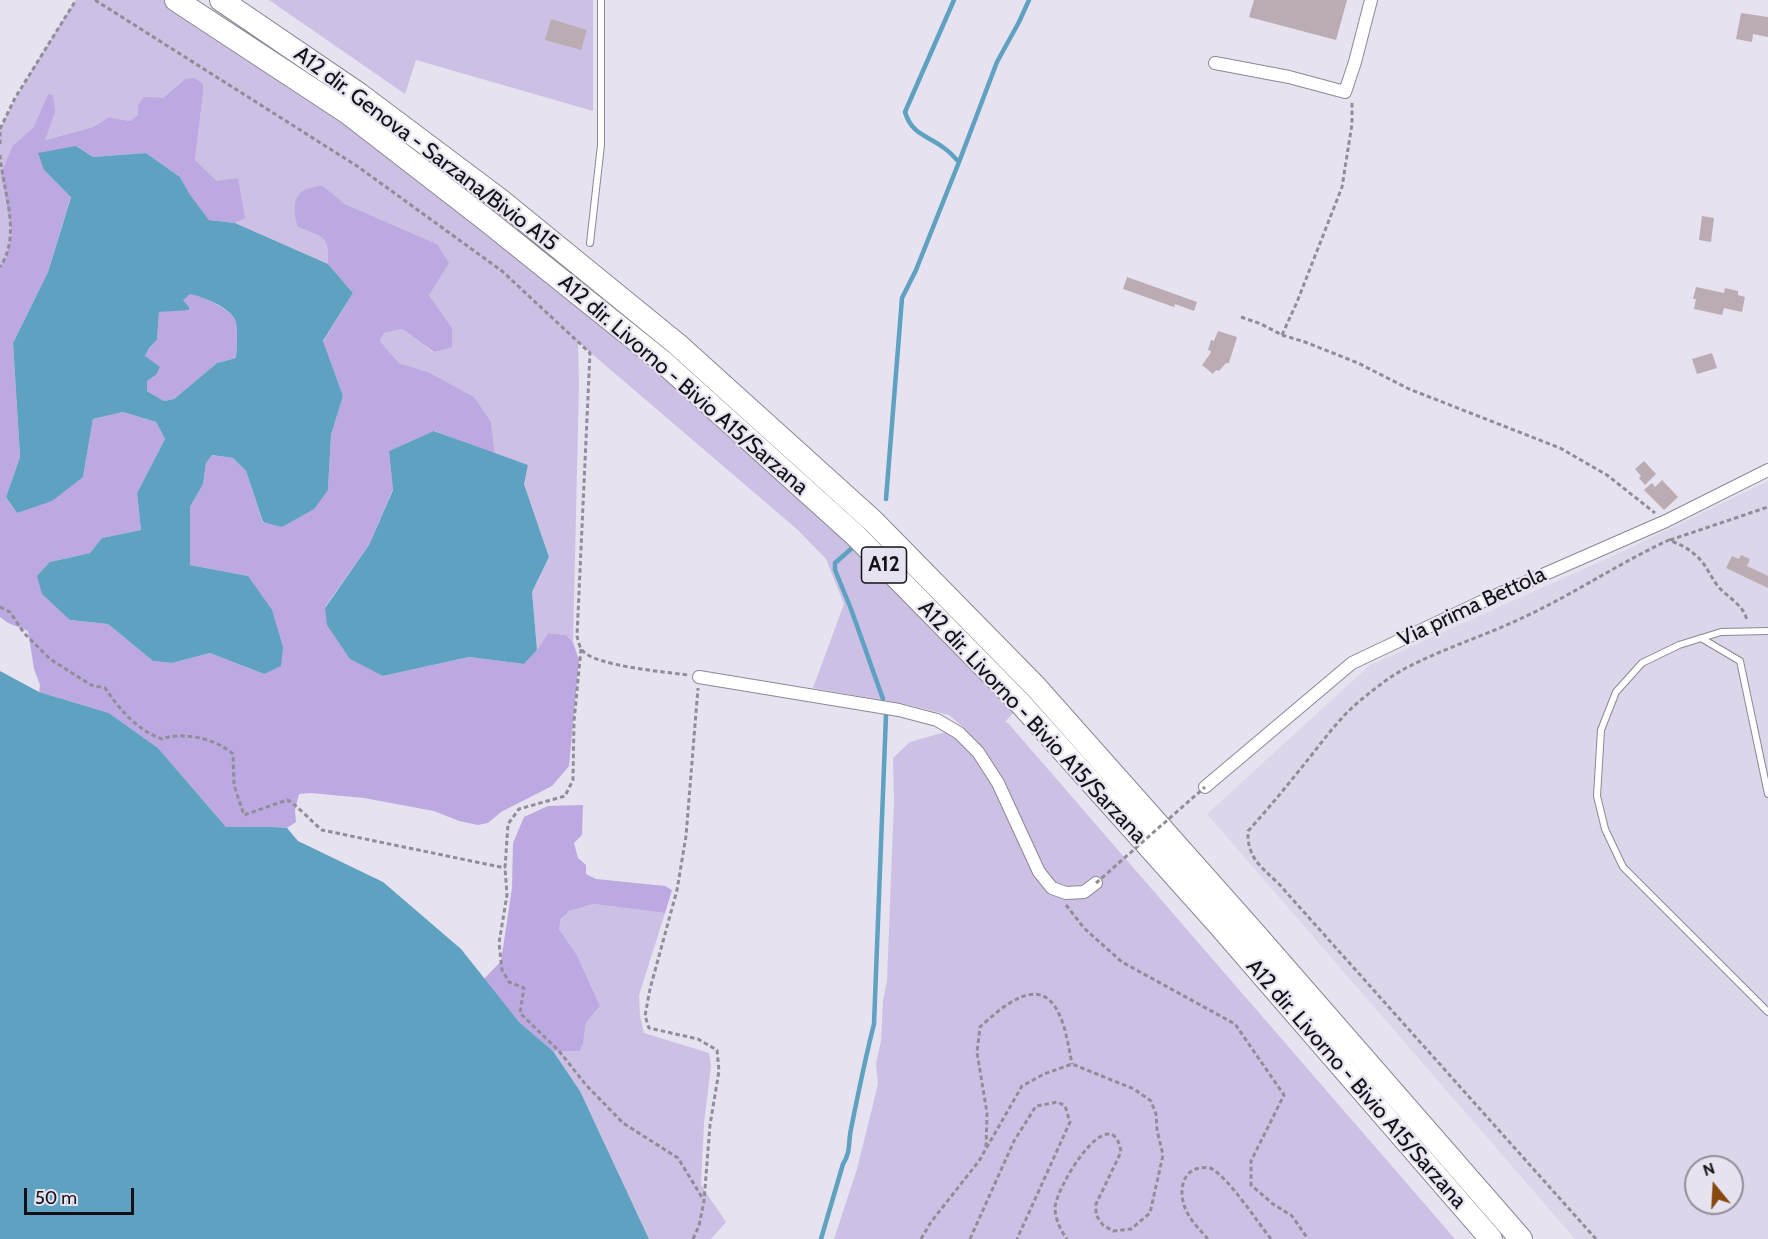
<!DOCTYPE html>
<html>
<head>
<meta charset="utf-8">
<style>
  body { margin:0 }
  #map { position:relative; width:1768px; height:1239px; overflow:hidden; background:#e6e2ef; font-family:Cabin,sans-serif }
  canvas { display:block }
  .north { position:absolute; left:1684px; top:1155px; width:60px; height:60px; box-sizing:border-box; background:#e6e2ef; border:2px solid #918e98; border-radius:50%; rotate:342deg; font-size:16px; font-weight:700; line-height:24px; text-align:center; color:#121115 }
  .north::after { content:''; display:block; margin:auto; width:21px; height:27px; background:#884910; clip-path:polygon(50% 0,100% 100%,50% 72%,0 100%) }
  .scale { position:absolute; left:24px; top:1188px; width:110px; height:27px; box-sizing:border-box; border:3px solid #121115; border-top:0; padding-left:8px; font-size:18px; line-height:21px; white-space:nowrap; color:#121115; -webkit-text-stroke:4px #e6e2ef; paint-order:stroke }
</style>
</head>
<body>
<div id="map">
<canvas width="1768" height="1239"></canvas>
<div class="north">N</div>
<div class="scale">50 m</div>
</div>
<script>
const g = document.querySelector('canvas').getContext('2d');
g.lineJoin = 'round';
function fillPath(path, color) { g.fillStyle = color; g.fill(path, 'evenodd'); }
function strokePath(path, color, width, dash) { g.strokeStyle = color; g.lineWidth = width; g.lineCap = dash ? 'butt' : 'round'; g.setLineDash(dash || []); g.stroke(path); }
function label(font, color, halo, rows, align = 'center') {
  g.font = font + ' Cabin,sans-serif'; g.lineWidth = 4.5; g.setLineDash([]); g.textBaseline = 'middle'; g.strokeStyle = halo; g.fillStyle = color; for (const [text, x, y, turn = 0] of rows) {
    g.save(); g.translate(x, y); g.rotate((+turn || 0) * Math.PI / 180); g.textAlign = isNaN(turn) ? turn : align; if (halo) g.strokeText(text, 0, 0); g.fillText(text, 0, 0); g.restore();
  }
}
fillPath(new Path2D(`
  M1768,481V1239H1575L1207,814L1370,665L1628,549ZM1696,1167H1732V1203H1696Z`), '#dcd6ea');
fillPath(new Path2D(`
  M76,0H176L348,113L662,361L1021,704L1005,722L1008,723L1455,1239H834L857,1169L878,1084L876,1064L881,1041L883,1001L887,981L894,800L893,758L910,742L963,727L949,715L905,704L813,688L844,604L826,559L798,530L578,342L579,385L573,642L566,635L548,633L537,650L532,592L549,557L524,484L528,465L495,454L491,422L428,372L399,363L380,341L384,333L402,329L433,352L452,328L429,295L437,244L345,204L322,185L298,227C323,238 329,234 328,264L235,223L245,217L217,181L195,160L203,94V84L185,79L163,98L130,121L109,117L93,127L44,140L48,94L33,128L13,145L30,214L0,349V129C22,84 49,42 76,0Z
  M269,0H593V111L416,60L405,94Z
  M593,904L665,913L639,995L640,1016L644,1033L709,1053L711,1066L704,1123L701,1185L726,1222L711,1239H649L580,1091L553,1051H580L583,1044L586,1023L600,1006L577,955L559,929C563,908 574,909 593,904Z`), '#cdc0e5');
fillPath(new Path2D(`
  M195,78L203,84V94L195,160L217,181L238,178L245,218L235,223L209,220L189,195L180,177L146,153L93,157L76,146L44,170L71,196L48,272L13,343L20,457L6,497L17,513L83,477L93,419L123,412L156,422L165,439L137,493L141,530L102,538L90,553L50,562L70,620L108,624L153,661L172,663L210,653L264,674L248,576L190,565V507L203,484L206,463L211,455L233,458L246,471L263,523L328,490L331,435L343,396L323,342L353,293L328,264C329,234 323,238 298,227C294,216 291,199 303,191C308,188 316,187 322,185L345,204L437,244L449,263L429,295L452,328V347L434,352L402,329L384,333L380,341L399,363L428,372L474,397L491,422L495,454L435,431L389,451L393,489L369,545L325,607L383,676L469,657L524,664L537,650L548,633L566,635L573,642L579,660L569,766L552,786L501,812L488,823L478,825L459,821L434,811L364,798L311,793L299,794L295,810L296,822L287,828L272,827H226L158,748L109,713L39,692L40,685L34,669L28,631L8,623L0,617V267L6,258L12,233L1,174L13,145L33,128L48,94L53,95L55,112L45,140L93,127L109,117L130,121L138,115V105L144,97L163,98L185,79Z
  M190,293C201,296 231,309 235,320C238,328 237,349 236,358L217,363L174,399L164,401L147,391V381L156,375L145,356L149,348L157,340L159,312L189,307L182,300Z
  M583,805L582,835L574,843L578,858L586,865V874L596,879L665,886L672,890L665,913L593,904L569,911L561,919L559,929L577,955L600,1006L586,1023L583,1044L580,1051H553L519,1022L484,979L501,961L512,888L513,843L524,817L548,806Z`), '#bda9e2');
fillPath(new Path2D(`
  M76,146L93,157L146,153L180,177L190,195L209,220L235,223L328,264L353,293L323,341L343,396L331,435L328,490L314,509L282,527L263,522L246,471L233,458L212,455L206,463L203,484L190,507V565L248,576L272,610L283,647L281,666L264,674L210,653L172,663L153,661L108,624L70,620L42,594L37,576L50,562L90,553L102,538L141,530L137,493L165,439L156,422L123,412L93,419L83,477L52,501L17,513L6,497L20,457L13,343L48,272L71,197L44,170L38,153ZM190,294C201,296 231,308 235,320C238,327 237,350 236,358L217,363L174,399L164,401L147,391V381L156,375L160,367L145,356L149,348L157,340L159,312L189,310V307L183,300Z
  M434,431L528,465L524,484L549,557L532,592L537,650L524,664L469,657L383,676L350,659L327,625L325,608L369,545L393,490L389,451Z
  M0,671L39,692L109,713L158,748L226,827H272L287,828L298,841L383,882L461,949L519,1022L553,1051L580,1091L649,1239H0Z`), '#5ea1c1');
strokePath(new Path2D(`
  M959,162L997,62L1019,22L1029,0
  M886,499L902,298L916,270L959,162C954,157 950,152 944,148C927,135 912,135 905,112L954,0
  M851,549L835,563V570L851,609L883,699
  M821,1239L843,1164C851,1152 848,1142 851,1129C858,1094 865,1059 874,1024L886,715`), '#5ea1c1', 4.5);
fillPath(new Path2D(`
  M1254,0H1347L1336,40L1249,17Z
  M1741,13L1768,17V37L1753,34L1752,42L1736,39Z
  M551,19L587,30L581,50L545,40Z
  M1702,216L1714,218L1711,242L1699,240Z
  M1127,277L1197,302L1194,311L1175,304L1174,307L1123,289Z
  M1696,287L1724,293L1725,288L1738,291V295L1745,297L1742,312L1724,308L1722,315L1694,309L1696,299H1693Z
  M1218,331L1237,337L1229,363H1226L1219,371L1216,370L1213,374L1202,365L1210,354L1211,351L1208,350L1211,340L1214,341Z
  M1712,353L1717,368L1697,374L1692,359Z
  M1644,461L1656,474L1645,485L1639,478L1641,476L1635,469Z
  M1662,480L1678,497L1664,510L1644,490L1652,483L1655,487Z
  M1741,555L1750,559L1747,566L1768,576V588L1726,568L1732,556L1739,559Z`), '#baacb2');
const lane = new Path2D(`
  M590,243L601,145V0
  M1768,631L1721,632L1679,645L1642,663L1616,692L1601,730L1597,796L1605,829L1623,867L1768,1012
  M1701,638L1740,661L1768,794`);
const street = new Path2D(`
  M1215,63L1289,77L1345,92L1355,62L1371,0
  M699,677L899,710L937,720L959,733L978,752L998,783L1039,872L1052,888L1066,893L1084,892L1096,883
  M1205,787L1352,663L1481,602L1666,521L1768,470`);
const highway = new Path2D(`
  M176,0L348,113L485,219L662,361L855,535L1021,704L1218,924L1491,1239
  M221,0L359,94L499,199L677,344L873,521L1036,687L1250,928L1521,1239`);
strokePath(lane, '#8c8894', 8);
strokePath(street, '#8c8894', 14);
strokePath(highway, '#8c8894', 24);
strokePath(new Path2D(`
  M95,0L357,166L502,271L590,353L577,636C578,640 579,646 582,650C593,666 667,672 688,675
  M0,144V129L15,98L76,0
  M0,155C3,192 22,234 0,267
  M1241,317L1261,324L1282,335L1297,302L1342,187L1352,124V103
  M1282,335L1305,342L1358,363L1409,389L1560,448L1607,475L1655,513
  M1670,540L1768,507
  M0,607L10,612L24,633L50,659L91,685L105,688C120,710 137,730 162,739C182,731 217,739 233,754L234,785L244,815L287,800C294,802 314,824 322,830L505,868
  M581,649L574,721L573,780L565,796L519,809L508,824L505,868L507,895L499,943L502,970L509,982L524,988L520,1013L559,1051L586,1085L623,1123L678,1158L703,1199
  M1066,905L1084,928L1122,962L1235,1024L1284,1095L1251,1161V1185L1273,1204L1292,1216L1308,1239
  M986,1147L987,1113L977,1052L980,1027C1002,1007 1040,972 1059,1014C1066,1028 1069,1049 1072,1064
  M693,1239L699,1226L704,1201L710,1125L719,1071L717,1050L698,1039L649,1028L645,1016L650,989L677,890L686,836L698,688
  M921,1239L931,1222L979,1161L1022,1086L1044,1074L1072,1064L1134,1089L1151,1101L1156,1114L1157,1130L1163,1155L1150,1213L1131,1229L1113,1231L1103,1225L1096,1215V1204L1121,1152C1112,1096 1056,1186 1055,1208C1055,1219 1061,1231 1067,1239
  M970,1239L1014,1141L1036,1106L1058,1102L1065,1106L1070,1122L1017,1239
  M1208,1239C1199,1229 1188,1218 1184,1205C1179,1190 1183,1170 1200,1168C1202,1168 1208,1167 1210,1168C1227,1175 1258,1223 1271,1239
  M1596,1239L1278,883C1260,866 1247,857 1248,831C1270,807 1290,782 1310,757C1326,737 1341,716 1362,699C1377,687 1393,674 1410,666C1447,647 1487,635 1524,617C1574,594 1619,563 1669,540C1678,544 1687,547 1694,554C1705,562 1709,574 1717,585C1726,597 1744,604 1747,621`), '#908d97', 3, [4.5, 3]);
strokePath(lane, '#fff', 6);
strokePath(street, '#fff', 12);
strokePath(highway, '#fff', 22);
strokePath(new Path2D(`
  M1096,883L1205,787`), '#908d97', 3, [4.5, 3]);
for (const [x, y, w] of [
  [884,565,45]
]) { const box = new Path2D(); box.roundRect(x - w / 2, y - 18, w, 36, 4.5); g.fillStyle = '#e6e2ef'; g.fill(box); strokePath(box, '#121115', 1.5); }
label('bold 21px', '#121115', null, [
  ["A12",884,565]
]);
label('22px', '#121115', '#e6e2ef', [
  ["A12 dir. Genova - Sarzana/Bivio A15",426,149,37],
  ["A12 dir. Livorno - Bivio A15/Sarzana",683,385,41],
  ["Via prima Bettola",1472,607,-25],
  ["A12 dir. Livorno - Bivio A15/Sarzana",1032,722,47],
  ["A12 dir. Livorno - Bivio A15/Sarzana",1356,1084,49]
]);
</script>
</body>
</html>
